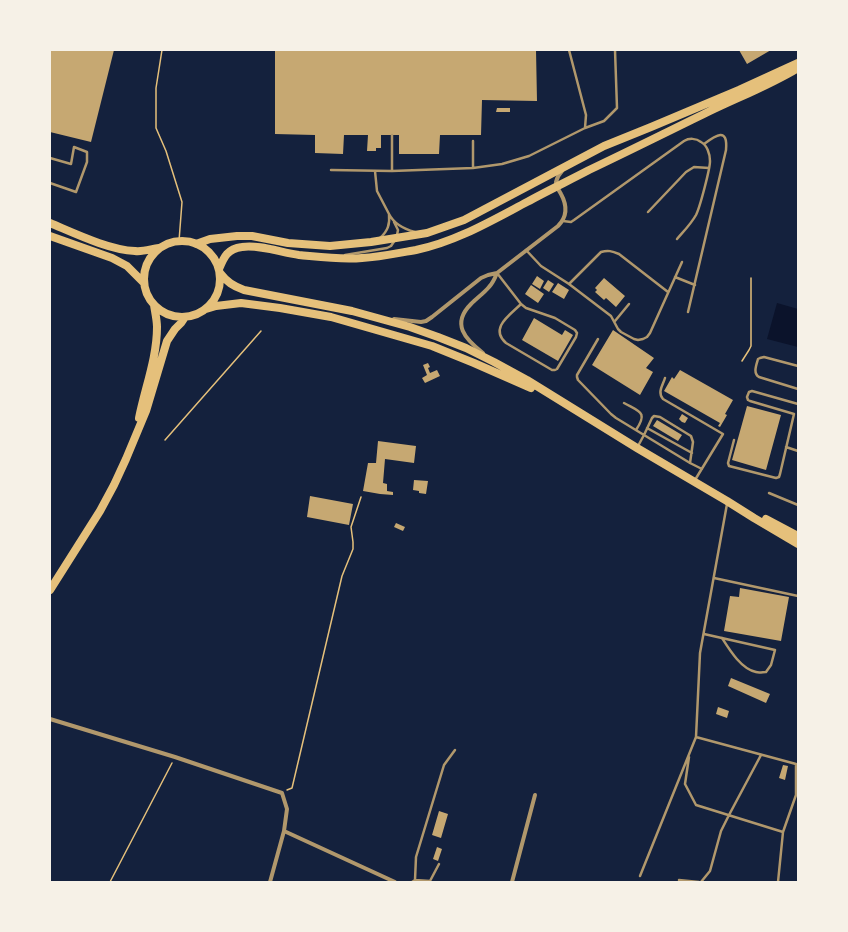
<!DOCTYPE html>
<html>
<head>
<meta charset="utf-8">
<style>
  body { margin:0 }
  #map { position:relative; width:848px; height:932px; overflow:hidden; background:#14213d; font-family:Manrope,sans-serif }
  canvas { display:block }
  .frame { position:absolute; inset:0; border:51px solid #f6f1e7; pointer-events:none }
</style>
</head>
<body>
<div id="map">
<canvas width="848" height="932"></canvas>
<div class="frame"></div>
</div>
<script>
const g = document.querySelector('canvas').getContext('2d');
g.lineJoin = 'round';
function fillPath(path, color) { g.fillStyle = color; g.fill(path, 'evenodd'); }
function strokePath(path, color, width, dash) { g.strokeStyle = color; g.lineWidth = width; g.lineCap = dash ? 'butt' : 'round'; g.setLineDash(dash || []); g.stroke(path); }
fillPath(new Path2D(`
  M777,303L798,309V347L767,339Z`), '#0b132b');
fillPath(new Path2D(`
  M50,50H114L91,142L50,132Z
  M275,50H536L537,101L482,100L481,135H440L439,154H399V135H381V148H376V151H367L368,135H344L343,154L315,153V135L275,134Z
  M739,50H771L747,64Z
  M497,108H510V112H496Z
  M537,276L544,281L540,289L532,284Z
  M604,278L625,296L616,307L606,298L604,300L595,292L597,290L595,288Z
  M548,280L554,284L549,292L543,288Z
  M558,283L569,290L564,299L552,292Z
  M531,285L544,294L538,303L525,294Z
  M534,318L562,335L565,330L573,335L558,361L522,340Z
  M613,330L654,358L646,368L653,372L640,395L592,365Z
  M428,363L430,367L428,368L430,373L437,370L440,376L425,383L422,378L427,375L423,365Z
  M680,370L733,400L725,414L727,415L720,427L718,426L720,423L664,391L672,377L674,379Z
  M747,406L781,415L766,470L732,460Z
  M682,414L688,418L685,423L682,422L679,419Z
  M657,420L682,435L678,441L653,426Z
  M378,441L416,446L414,463L385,459L383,483L387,484V491L393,492V495L380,494L363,491L368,463H376Z
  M414,480L428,481L426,494L419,493V491L413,490Z
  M310,496L353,504L349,525L307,517Z
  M396,523L405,527L403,531L394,527Z
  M740,588L789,597L781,641L724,631L730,596L739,597Z
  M731,678L770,694L766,703L728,686Z
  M718,707L729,711L727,718L716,714Z
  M783,765L788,766L785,780L779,778Z
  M439,811L448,814L441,838L432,835Z
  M437,847L442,849L438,861L433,859Z`), '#c6a872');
strokePath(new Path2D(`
  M162,50L156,88V128L166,151L182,202L179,241
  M742,361L749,350L751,346V278
  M165,440L261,331
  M287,790L292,788L342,576L353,549V542L351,527L361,497
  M110,882L172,763`), '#e5c07b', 1.5);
strokePath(new Path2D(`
  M585,128L604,121L617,108L615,50
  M473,141V168
  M50,158L71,164L74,147L87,152V162L76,192L50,183
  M331,170L392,171L473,168L502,164L529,156L585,128L586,115L569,50
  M375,171L377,191L389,214
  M392,171V135
  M648,212L686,172L694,167L709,168
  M563,221L571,222L574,220L684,141C689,138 696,138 701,142C707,145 710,154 710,161C710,169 700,207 696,215C691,224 683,232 677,239
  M394,222L398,230L397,235
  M380,238C388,231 390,224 389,214C394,224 404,229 415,232
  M526,250L541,266L569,284L611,316L618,329L621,332L634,339L638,340L643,339L647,337L650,333L682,262
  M345,255L387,248L391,246L395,240
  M497,273L521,304C510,315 489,328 506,343L552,370H555L557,369L576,337L577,333L575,330L555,318L526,308L521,304
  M675,277L695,285
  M569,284L601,252C608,250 612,251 619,254L668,292
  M688,312L726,150C728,127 716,135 704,144
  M615,321L629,304
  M598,339L577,375V377L578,380L611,414L616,418L644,435L638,446
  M798,366L764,357L760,358L758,359C756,366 753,373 759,377L798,389
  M665,378C663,385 657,392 663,399L723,434L695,480
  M624,403C640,412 648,412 636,430
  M647,428L692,453
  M734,440L728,463L729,466L776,478L779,477L780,474L794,414L750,401L748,400L747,397L749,392L752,391L798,404
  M786,447L798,451
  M690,463L644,435L652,418L654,416L660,417L691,436L693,442L690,463L702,469
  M769,493L798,505
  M714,578L798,596
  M704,634L775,650L771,665L766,672C763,672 759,673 756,672C741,669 729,649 722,638
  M689,757L685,784L696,805L783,832L796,795V764L696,737
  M640,876L696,737L700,653L727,504
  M415,880L430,881L439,864
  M679,880L699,882
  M412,882L415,880L416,857L444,765L455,750
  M701,882L710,871L721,831L729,815L761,755
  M778,882L783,832`), '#b1986c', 2.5);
strokePath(new Path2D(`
  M394,319L421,322L426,321L432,317L481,278L488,275L497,273L558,226C568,216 567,205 561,194C559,190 556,187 556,182C557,178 559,174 562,171
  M483,353C465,339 451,324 471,304C477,298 484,293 489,287C493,283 495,278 497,273
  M50,719L175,757L282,793L287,809L284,831L395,882
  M270,882L284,831
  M512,882L535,795`), '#b1986c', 4);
strokePath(new Path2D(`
  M50,223C74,233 109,250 135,251C143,252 151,249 159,248
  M50,236L112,258L127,266L144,283
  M144 279a38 38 0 1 1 76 0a38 38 0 1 1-76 0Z
  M196,244L210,239L237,236H252L288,243L330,246L371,242L427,233L464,220L604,146L651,127L739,90L798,63
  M219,269C224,257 227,249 242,247C259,244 282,253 299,255C320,257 341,260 362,258C380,257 398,253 416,250C455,242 491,221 527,202C547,191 568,181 589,170C629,151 669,131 710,111C739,97 770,85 798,68
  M220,273C227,282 233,286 244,290L352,311L410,327L438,337L466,348L494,362L527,380L637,448L727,501L754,518L798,544
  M206,309L216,306L241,303L280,308L331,317L432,346L474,363L531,388
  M139,418C145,388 157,358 157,327C157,320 155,312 154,305
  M766,519L798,536
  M50,590L100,511L114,485L126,459L146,411L167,341L175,329L181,323L185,317`), '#e5c07b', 8);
</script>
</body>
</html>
